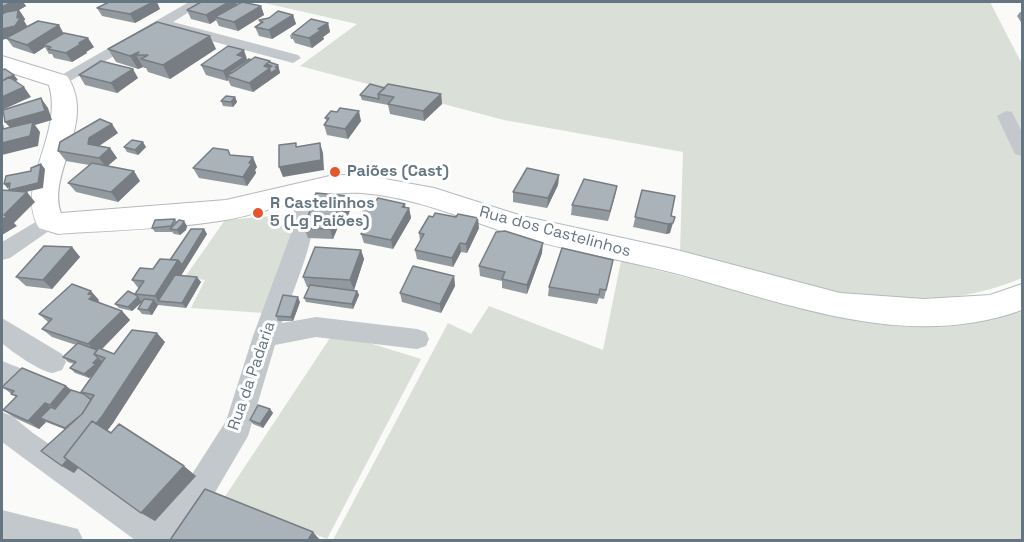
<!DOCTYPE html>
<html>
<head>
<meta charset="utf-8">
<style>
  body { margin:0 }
  #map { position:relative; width:1024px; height:542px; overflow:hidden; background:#fafaf8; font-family:"Space Grotesk",sans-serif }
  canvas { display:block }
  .frame { position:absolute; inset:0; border:3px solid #657683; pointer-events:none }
</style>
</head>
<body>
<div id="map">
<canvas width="1024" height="542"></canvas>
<div class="frame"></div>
</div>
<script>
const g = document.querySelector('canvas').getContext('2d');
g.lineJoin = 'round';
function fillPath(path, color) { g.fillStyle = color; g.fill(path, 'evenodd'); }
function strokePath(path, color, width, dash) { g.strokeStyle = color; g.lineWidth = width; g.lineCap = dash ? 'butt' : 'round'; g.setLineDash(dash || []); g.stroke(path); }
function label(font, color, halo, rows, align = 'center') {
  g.font = font + ' "Space Grotesk",sans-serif'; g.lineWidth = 6; g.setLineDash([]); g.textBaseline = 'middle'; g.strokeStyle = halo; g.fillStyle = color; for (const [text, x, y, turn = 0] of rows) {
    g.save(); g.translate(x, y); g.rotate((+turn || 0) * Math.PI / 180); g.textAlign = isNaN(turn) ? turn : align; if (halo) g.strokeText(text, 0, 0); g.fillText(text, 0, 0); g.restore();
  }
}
fillPath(new Path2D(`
  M260,2H990L1022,64V278C909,326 792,282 680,252L683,152L504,120L300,66L357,24Z
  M284,215L296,223L264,313L191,308L205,280L185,277L225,220Z
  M621,261L860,322L916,326L1022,312V540H333L448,323L471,334L489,306L603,350Z
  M334,332L421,359L327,539L224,498Z`), '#dadfd7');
const secondary = new Path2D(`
  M2,56L67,76C98,122 46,173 61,213L226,200L334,175H363L434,188L522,216L673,249L840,293L924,299L990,295L1022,284V310C905,352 788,303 674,273C620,259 563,250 510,234C462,218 413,197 362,193C316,190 271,212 226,220C171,229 113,230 58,234L39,228C14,185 64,135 49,85L2,70Z`);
strokePath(secondary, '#b3babf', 2);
fillPath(new Path2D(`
  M189,2H205L173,22L298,55L301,58L293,63L163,28L65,84L59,86L51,81Z
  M1006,111L1012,112L1022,132V156L1015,154L1013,150L997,116Z
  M303,185L310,187C328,217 292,291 282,323L316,317L417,329L426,332L429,339L426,346L417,349L316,337L275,345L248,436L200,518L177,540H135L2,442V412L12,416L33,433L156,518L178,496L226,421L253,336L295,223L293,192L296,187Z
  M49,214L56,216L59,221L56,226L10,258L2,260V242Z
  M2,318L62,354L66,362L62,370C61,370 53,373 53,373C42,373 9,350 2,343Z
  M2,361L25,370L29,378L25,386L16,390L2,384Z
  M2,510L78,529L83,540H2Z`), '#c3c8cc');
fillPath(secondary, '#fff');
fillPath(new Path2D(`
  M2,2H23L26,6L19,10L25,19L24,21L27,26V27L64,33L94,47L86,52L87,53L72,62L54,58L52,54H49L45,47L34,54L13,47L7,39Z
  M201,2H236L237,4L261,6L264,15L238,31L219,26L216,20L210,24L191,19L187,10Z
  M97,8L160,9L135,23L102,16Z
  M1020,12H1023V25L1017,16Z
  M293,15L296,24L272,39L259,36L255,27L260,23L259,20Z
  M328,23L330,32L323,37L324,39L312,48L295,43L293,39H291L290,35Z
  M108,49H216L170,79L148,72L146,68H144L143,67L138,69L116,62Z
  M247,59L246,61H270L271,63L278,65L280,73L253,92L231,86L228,80L227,81L206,75L201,65Z
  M79,75L138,78L117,93L85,85Z
  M385,88L441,94L442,104L424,121L390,114L388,105L362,100L360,95Z
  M235,97L237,102L233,107L223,106L221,101Z
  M325,118L361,121L348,139L327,135L324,125L327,122Z
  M118,133L99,146L110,148L117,158L108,166L140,181L118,202L76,192L68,183L89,165L66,161L58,151Z
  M124,147H146L138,155L127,152Z
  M230,155L257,167L255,170L256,173L247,186L199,178L193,168Z
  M559,175L558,185L547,208L513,202V192Z
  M617,186L608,221L571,215L572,205Z
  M642,190L671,216L670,233L666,234L633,227Z
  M349,196L352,206L345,222H340L333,239L308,238L304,228Z
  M405,204V208H409L411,218L393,249L364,243L361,234L365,228H362L359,218L373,205Z
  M175,219L177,222L187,226L186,230L180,235L174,234L172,232H155L152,228Z
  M479,228L467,253L461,252L453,267L417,259L415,250L420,241L419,233Z
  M204,229L207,234L181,276L201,282L186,308L158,305L152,315L142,314L138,309L142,302L132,311L119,308L115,304L136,295L139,289L132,280L170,260Z
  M72,247L80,257L52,289L26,286L16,277Z
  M361,250L364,259L354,290L357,291L359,295L353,309L306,302L304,298L309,287H307L303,277Z
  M542,253L527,294L502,288V281L480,276L479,266Z
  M613,260L604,299L599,298L597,304L548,296L549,287Z
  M454,276L455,286L441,313L402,302L400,293Z
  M99,300L98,301L101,304L122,311L130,320L102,349L114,354L165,342L113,423L107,431L196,476L155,521L78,468L74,473L62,466L64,429L46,422L39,429L15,418L3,410L16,397L2,387L66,386L71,390L84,394L81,392L94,374L89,378L75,373L70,368L74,364L68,362L63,357L76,345L52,337L42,329L48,322L39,314Z
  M300,302L293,321H278L276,316Z
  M270,409L273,413L263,428L253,424L250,420Z`), '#929a9f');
fillPath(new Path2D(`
  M10,2H23L26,6L19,10L25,19L24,21L27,26L21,35L2,40V7Z
  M153,2H157L160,9L135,23L130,14Z
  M229,2H236L238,7L215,17L216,20L210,24L206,15Z
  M261,6L264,15L238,31L234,22Z
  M293,15L296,24L272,39L269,30Z
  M328,23L330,32L323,37L324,39L312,48L309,38L318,29Z
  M59,25L64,34L43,45L45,47L34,54L27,45Z
  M210,36L216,49L170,79L163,65Z
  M88,38L94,47L86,52L87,53L72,62L66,53L79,43Z
  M244,50L247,59L245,61L248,66L229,72L232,77L227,76L228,80L227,81L223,71L237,55Z
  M139,52L136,55L143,67L138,69L130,56Z
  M270,61L274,70L275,67L278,65L280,73L253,92L249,83L264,66Z
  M133,69L138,78L117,93L111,83Z
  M14,75L18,80L5,86L2,81Z
  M24,87L31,97L2,110V97Z
  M441,94L442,104L424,121L423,111Z
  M235,97L237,102L233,107L231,102Z
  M41,98L48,108L52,120L35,125L40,132L38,146L2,155V143L13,131L5,122Z
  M359,111L361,121L348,139L345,129Z
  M112,124L118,133L96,148L88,144L89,138Z
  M143,142L146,147L138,155L135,150Z
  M320,143L323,153L324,170L283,177L279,167Z
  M110,148L117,158L106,167L99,158Z
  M253,157L257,167L255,170L256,173L247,186L243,177L249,163Z
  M41,164L45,169L43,188L13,195L9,190Z
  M134,171L140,181L118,202L111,192Z
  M559,175L558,185L547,208L548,198Z
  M10,183L8,189L4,184Z
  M617,186L615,196L608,221L610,211Z
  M27,192L35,202L14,223L17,226L2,235V220L4,215Z
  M349,196L352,206L345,222L342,213Z
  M405,204L406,213L409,208L411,218L393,249L391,240L402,207Z
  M337,212L340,222L333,239L330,229Z
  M478,218L479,228L467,253L466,244Z
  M184,221L187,226L186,230L180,235L177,230Z
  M673,223L670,233L666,234L668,224Z
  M204,229L207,234L165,301H158L155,296L178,260Z
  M460,243L461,252L453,267L452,258Z
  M543,243L542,253L527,294V285Z
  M72,247L80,257L52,289L43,280Z
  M361,250L364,259L354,290L350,280Z
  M454,276L455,286L441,313L440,304Z
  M197,277L201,282L186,308L182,303Z
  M91,291L99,300L98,301L102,304L89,299L88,294Z
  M357,291L359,295L353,309L352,304Z
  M138,297L142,302L132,311L128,307Z
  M298,297L300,302L293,321L291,317Z
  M154,300L158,305L152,315L148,310Z
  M122,311L130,320L98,353L88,344Z
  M157,333L165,342L113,423L74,473L62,466Z
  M98,358L103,362L99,367L101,368L89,378L84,374Z
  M66,386L77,394L61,413L50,405Z
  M45,403L56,411L40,418L46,422L39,429L28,421Z
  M270,409L273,413L263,428L260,424Z
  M184,466L196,476L155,521L141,513Z
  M313,532L320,540H308Z`), '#777d82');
const building = new Path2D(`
  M2,2H12L2,7Z
  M109,2H153L130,14L97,8Z
  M201,2H229L206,15L187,10Z
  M242,2L261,6L234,22L215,17Z
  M18,10L17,18L21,17L15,26L2,29V14L6,12Z
  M278,11L293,15L269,30L255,27L263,22L259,20L269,18Z
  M311,19L328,23L318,29L321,30L309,38L292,34Z
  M38,21L59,25L27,45L6,38Z
  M157,22L210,36L163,65L141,59L148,55H136L139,52L130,56L108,49Z
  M64,33L88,38L79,43L81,44L66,53L48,49L51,47L43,45Z
  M228,46L244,50L237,55L244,57L223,71L201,65Z
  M255,57L270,61L264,66L270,68L249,83L227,76Z
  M249,59L251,60L232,73L229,72Z
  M101,61L133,69L111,83L79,75Z
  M269,62L278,65L275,67L278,68L271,73L269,68L272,66L266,64Z
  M5,69L14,75L2,81V70Z
  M9,77L24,87L2,97V81Z
  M370,84L385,88L378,94L379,99L360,95Z
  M388,84L441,94L423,111L388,104L394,97L378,94Z
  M226,96L235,97L231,102L221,101Z
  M41,98L45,111L5,122L3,110Z
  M340,108L359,111L345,129L324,125L329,118H325L331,111L337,112Z
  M100,119L112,124L89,138L88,144L110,148L99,158L58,151L60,142Z
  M33,122L30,136L2,143V127L3,126V129Z
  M132,140L143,142L135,150L124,147Z
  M296,143V147L320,143L321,160L279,167V145Z
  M213,148L228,150L230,155L253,157L249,163H252L243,177L193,168Z
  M92,163L134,171L111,192L68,183Z
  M41,164L38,183L9,190L10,183L4,184L6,176L31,171V168Z
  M527,168L559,175L548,198L513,192Z
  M584,179L617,186L610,211L572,205Z
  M2,190L27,192L4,215L7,216L2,220Z
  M642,190L675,196L671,216L675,217L673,223L668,224L635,217Z
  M316,193L349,196L342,213L337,212L330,229L304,228Z
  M378,198L405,204L402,207L409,208L391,240L361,234L370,220L359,218L368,203L373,205Z
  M435,213L456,217L458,214L478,218L466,244L460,243L452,258L415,250L424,234L419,233L429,216L433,217Z
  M175,219L171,226L152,228L155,220Z
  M179,220L184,221L182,225L177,230L170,229Z
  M191,229H204L182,265L178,260H170Z
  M505,231L543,243L527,285L502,279L505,272L479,266L496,232Z
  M44,246L72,247L43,280L16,277Z
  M315,247L361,250L350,280L303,277Z
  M562,248L613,260L606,290L600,289L599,295L549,287Z
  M160,259L178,260L155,296L135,294L144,281L132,280L140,268L153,269Z
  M413,266L454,276L440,304L400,293Z
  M175,275L197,277L182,303L158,301Z
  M72,284L91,291L88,294L93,295L89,299L122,311L88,344L42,329L52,319L39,314Z
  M310,285L357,291L352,304L304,298Z
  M128,291L136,295L138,297L128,307L115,304Z
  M283,295L298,297L291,317L276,316Z
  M144,299L154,300L148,310L138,309Z
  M132,330L157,333L103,415L96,424L92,421L64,457L67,460L62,466L41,451L82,414L94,395L81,392L105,358L94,354L99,348L114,354Z
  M78,343L97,350L94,354L98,358L93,363L96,364L84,374L70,368L76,362L63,357Z
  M22,368L66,386L50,405L45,403L28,421L3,410L17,396L11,394L14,391L2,387Z
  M71,390L84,394L91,400L82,414L65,428L40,418L51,407L55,409Z
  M258,405L270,409L260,424L250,420Z
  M92,421L111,433L119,424L184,466L141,513L64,457Z
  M205,489L313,532L308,540H170Z`);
fillPath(building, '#aab3b9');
strokePath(building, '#777d82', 1.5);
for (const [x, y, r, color] of [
  [335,172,6,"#e4572e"],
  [258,213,6,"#e4572e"]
]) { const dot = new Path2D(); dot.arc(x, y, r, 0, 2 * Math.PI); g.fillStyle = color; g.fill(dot); strokePath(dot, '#fff', 2); }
label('bold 16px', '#657683', '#fff', [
  ["Paiões (Cast)",347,172],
  ["R Castelinhos",270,204],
  ["5 (Lg Paiões)",270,222]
], 'left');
label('16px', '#657683', '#fff', [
  ["Rua dos Castelinhos",555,232,15],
  ["Rua da Padaria",252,376,-71]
]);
</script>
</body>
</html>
